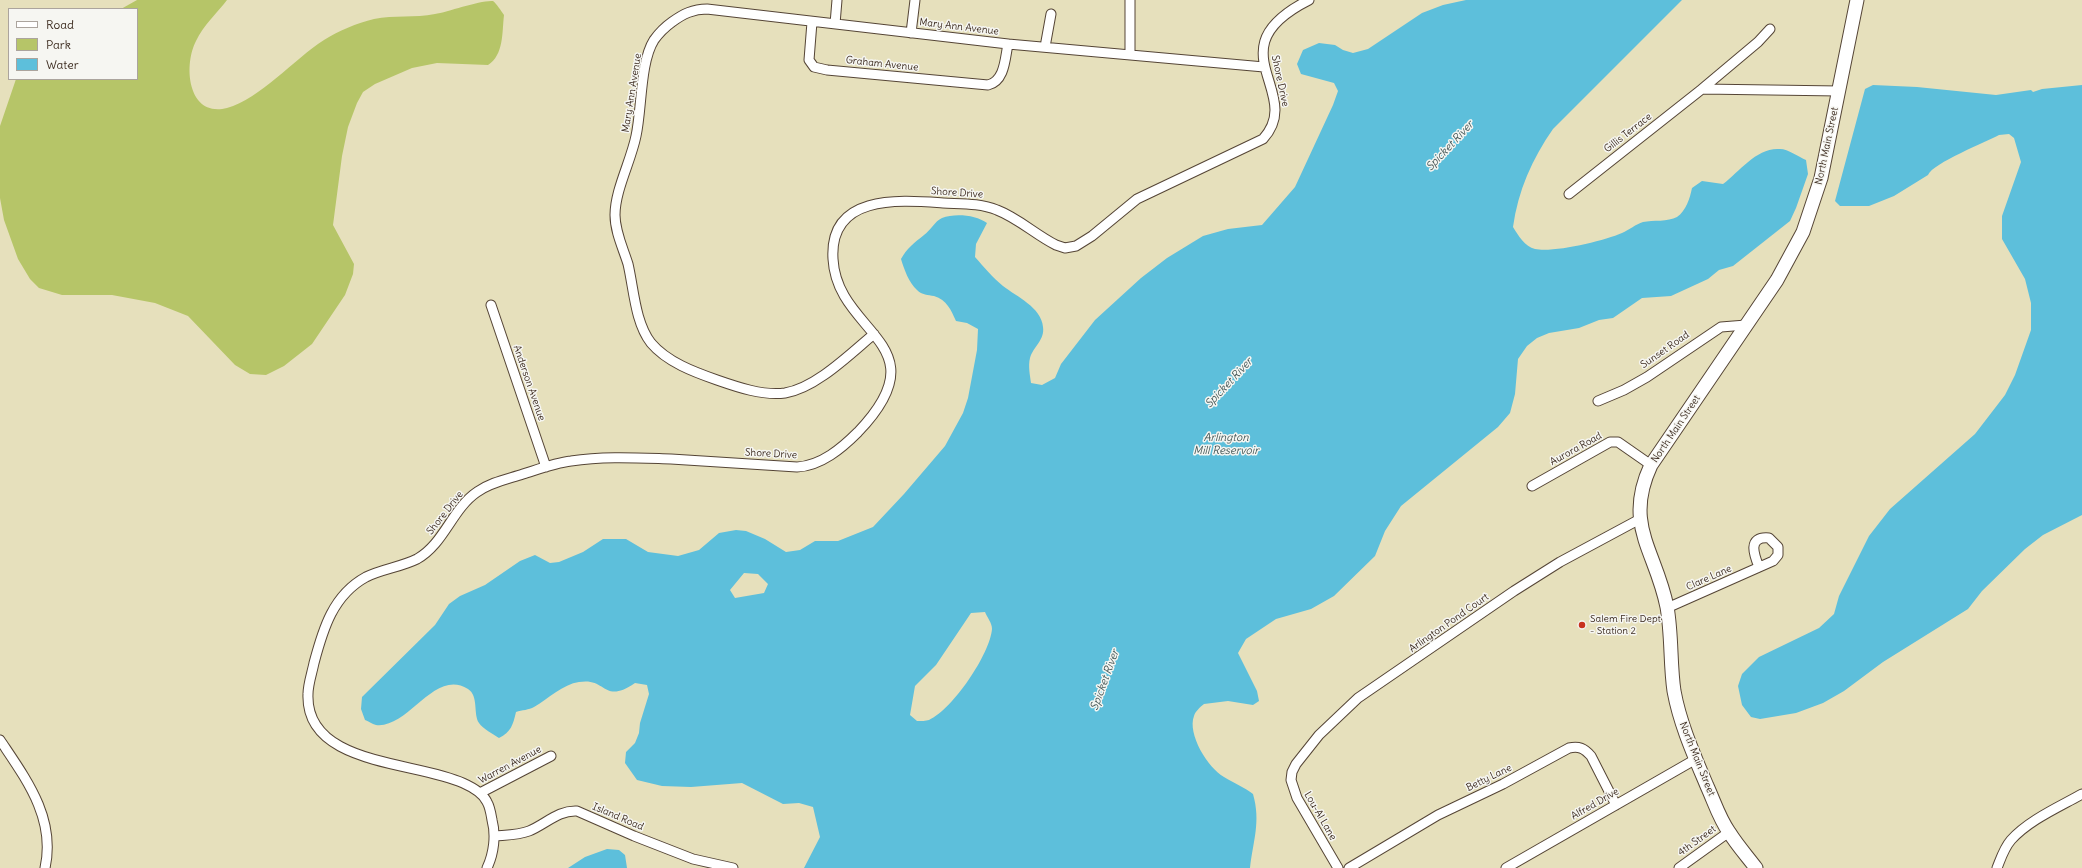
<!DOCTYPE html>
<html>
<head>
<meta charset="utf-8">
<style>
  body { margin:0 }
  #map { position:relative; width:2082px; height:868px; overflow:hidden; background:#e6e0bc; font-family:Delius,sans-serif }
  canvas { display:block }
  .legend { position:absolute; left:8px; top:8px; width:130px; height:72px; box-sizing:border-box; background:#f6f6f2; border:1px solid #aba49d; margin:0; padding:5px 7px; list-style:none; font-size:12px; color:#3b2a1e }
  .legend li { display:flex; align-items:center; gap:8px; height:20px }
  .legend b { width:20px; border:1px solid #aba49d }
</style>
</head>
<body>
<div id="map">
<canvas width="2082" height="868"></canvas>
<ul class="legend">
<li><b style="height:5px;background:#fff"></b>Road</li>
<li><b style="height:11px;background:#b6c568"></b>Park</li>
<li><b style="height:11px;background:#5dbfdb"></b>Water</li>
</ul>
</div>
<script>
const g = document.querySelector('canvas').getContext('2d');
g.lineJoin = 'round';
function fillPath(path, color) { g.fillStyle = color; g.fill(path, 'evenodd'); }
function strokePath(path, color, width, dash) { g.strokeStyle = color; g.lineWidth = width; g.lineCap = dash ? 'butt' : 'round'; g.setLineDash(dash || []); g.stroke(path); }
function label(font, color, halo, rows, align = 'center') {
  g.font = font + ' Delius,sans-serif'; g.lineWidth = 3; g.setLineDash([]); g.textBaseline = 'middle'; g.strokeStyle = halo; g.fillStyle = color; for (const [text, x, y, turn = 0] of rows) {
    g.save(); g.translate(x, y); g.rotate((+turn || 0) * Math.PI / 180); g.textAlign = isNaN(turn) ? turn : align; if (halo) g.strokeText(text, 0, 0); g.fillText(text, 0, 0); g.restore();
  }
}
fillPath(new Path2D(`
  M137,0H227C217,13 203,26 196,41C183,66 188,118 227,108C260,99 294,59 324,40C338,31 357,23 374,19C394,15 415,18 435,14C448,12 480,0 493,1C497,4 501,11 504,15C502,32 504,55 488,65L437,63L412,68L375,84L363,92L357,103L348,127L342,156L333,225L354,264L353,274L345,295L312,344L284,366L266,375L250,374L235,365L188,316L155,303L112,295H62L39,288L30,279L18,259L4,220L0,198V126L15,82L16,79H137V9H121Z`), '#b6c568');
fillPath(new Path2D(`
  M1466,0H1682L1553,129C1532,159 1518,191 1513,227C1518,235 1525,247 1535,249C1553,253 1604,241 1622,233C1629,230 1636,224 1643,222C1653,220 1668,222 1677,217C1686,211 1690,198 1692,188L1702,181L1723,184C1740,171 1757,147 1780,149C1788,149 1799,157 1806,160L1808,174L1796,208L1790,221L1733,266L1719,270L1708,279L1671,296L1642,298L1613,318L1599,320L1579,328L1549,333L1537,338L1527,346L1518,359L1515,394L1510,413L1498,427L1401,506L1385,531L1375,556L1334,596L1311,609L1276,619L1246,639L1238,653L1257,691L1259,701L1253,705L1228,701L1204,704C1200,707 1195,712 1194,716C1187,734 1208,768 1224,777C1234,783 1244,787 1253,794C1261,822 1253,841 1250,868H804L820,837L813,807L799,803L783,804L742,783L691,787L662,786L637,780L625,763L626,752L635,743L639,733L640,723L649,694L647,685L635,683C603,705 607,677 579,682C563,684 548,699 534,707C529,710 522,710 516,712C513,725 511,732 499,738C493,734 483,729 479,723C473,714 479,696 468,689C434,668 409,729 376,725C372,724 368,721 365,720L361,709L362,697L435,625L449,604L460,596L485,585L520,561L535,555L550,563L559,562L583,552L603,539H626L648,552L678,556L699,550L719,533L736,530L746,531L765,539L786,552L800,550L815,541H838L873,527L904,494L945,446L963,413L968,398L977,350L978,329L967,323L956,321C951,310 947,300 934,296C928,295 922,295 917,290C909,283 904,269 901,259C907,248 914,243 924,235C930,231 935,221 942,218C955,213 976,215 987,223L976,244L975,257C984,267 993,278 1003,286C1017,297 1041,307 1043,327C1045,340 1033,347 1030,358C1028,366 1030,375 1031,383L1042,385L1055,378L1061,364L1095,320L1141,278L1167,258L1203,236L1228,229L1262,225L1295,187L1333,105L1338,91L1334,83L1301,74L1297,64L1303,50L1319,43L1335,45L1343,50L1353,53L1368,49L1422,13L1443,5ZM744,573L758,574L768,584L764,593L735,598L730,590ZM985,612C987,617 992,623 992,629C990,654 953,709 929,720C926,721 921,721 917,721L910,715L915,686L936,665L971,613Z
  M1873,85L1917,87L1996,95L2031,90L2033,92L2042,89L2082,85V515L2043,535L2025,549L1982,591L1968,609L1883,662L1844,691L1823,703L1796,713L1760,719L1751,717L1742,705L1738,686L1742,674L1759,657L1819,628L1834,614L1839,596L1869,536L1890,509L1975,434L2005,395L2015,375L2031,330V303L2025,279L2002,239V216L2021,162L2014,138L2009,134L1999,135C1986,142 1933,163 1928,175L1894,196L1869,206H1840L1835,201L1865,89Z
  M607,849L619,850L625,855L627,868H568L585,857Z`), '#5dbfdb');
const street = new Path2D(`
  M1130,0V55
  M812,22L809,60L814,67L827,70L988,85C1005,81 1005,58 1008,44
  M835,24L837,0
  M911,33L915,0
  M1045,47L1051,14
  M1702,89L1758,42L1770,29
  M1569,194L1702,89L1839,91
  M491,305L546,467
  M874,334C850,354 816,388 785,393C763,396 737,387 717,380C694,372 667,362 651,343C635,322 634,290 628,264C623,248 615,232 615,215C615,190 631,161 636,136C642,109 640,62 654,40C659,33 665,27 672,22C683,14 693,9 707,9L1008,44L1264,67
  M1598,401L1624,390L1647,377L1721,327L1746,325
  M1532,486L1610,442H1618L1651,465
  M1667,608L1773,561L1778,555V547L1769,538C1747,536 1754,555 1759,567
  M0,740C26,779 56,818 45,868
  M480,793L551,756
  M495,836C506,835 519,835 529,831C546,824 558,810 577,811L634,836L693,859L733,868
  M487,868C494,853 496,835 492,820C491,814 490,807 487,802C483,793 472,787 463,783C416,761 305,766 308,694C308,684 312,673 314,663C323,629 333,595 366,577C382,569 401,567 417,559C444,544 452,509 477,492C491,482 508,479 523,474C539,469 555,463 571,461C604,456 638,458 671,459C713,462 755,464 797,467C821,466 842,448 858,432C943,343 837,335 833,259C829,194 899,200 943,203C961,204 980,203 997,210C1018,218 1036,235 1056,245L1065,248L1076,246L1092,236L1137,199L1263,139C1306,92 1212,49 1309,0
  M1338,868L1297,798L1291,780L1292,772L1296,764L1319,735L1358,698L1514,591L1560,562L1640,519
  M1349,868L1438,815L1503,784L1569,748C1579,746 1584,748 1591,756L1616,805
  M1506,868L1696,759
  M1679,868L1729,832
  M1997,868C2001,858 2004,848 2011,840C2029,820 2059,807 2082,794`);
const secondary = new Path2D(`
  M1756,868C1747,856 1737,845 1729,832C1719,818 1714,801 1707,786C1694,755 1680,724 1674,691C1670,664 1672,635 1667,607C1656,551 1623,525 1651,465L1777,280L1803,232L1821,178L1857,0`);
strokePath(street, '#554536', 11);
strokePath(secondary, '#554536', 15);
strokePath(street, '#fff', 9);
strokePath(secondary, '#fff', 13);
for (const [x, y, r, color] of [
  [1582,625,4,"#c8321e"]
]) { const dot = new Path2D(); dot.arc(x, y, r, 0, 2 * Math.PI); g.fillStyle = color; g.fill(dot); strokePath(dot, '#f6f6f2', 1.5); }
label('10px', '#3b2a1e', '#f6f6f2', [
  ["Mary Ann Avenue",959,27,7],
  ["Graham Avenue",882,64,6],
  ["Shore Drive",1280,81,78],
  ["Mary Ann Avenue",632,93,-81],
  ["Gillis Terrace",1628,133,-38],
  ["North Main Street",1827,146,-78],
  ["Shore Drive",957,193,4],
  ["Sunset Road",1665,350,-35],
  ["Anderson Avenue",529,383,71],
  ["North Main Street",1676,429,-56],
  ["Aurora Road",1576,449,-29],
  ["Shore Drive",771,454,3],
  ["Shore Drive",445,513,-52],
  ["Clare Lane",1709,578,-24],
  ["Arlington Pond Court",1449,623,-35],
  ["North Main Street",1697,759,68],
  ["Warren Avenue",510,765,-28],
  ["Betty Lane",1489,778,-26],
  ["Alfred Drive",1595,804,-30],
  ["Lou-Al Lane",1320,816,60],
  ["Island Road",618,817,23],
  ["4th Street",1697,841,-36]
]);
label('10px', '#3b2a1e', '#f6f6f2', [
  ["Salem Fire Dept",1590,619],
  ["- Station 2",1590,631]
], 'left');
label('italic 11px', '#455757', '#f6f6f2', [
  ["Spicket River",1450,146,-47],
  ["Spicket River",1229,383,-47],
  ["Arlington",1226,438],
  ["Mill Reservoir",1226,451],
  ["Spicket River",1105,680,-70]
]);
</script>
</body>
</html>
